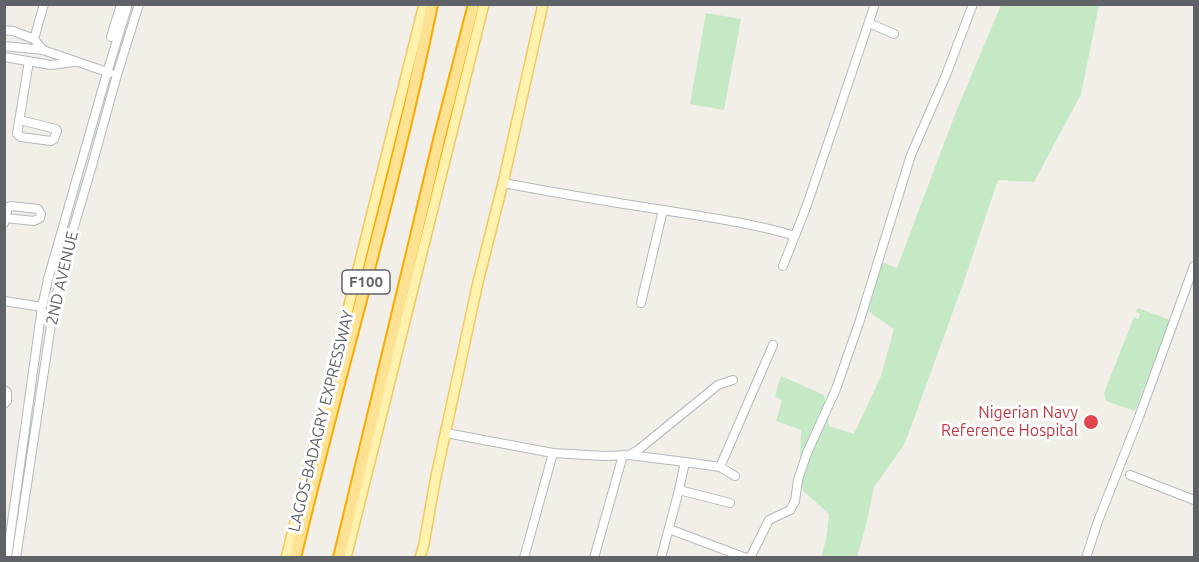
<!DOCTYPE html>
<html>
<head>
<meta charset="utf-8">
<style>
  body { margin:0 }
  #map { position:relative; width:1199px; height:562px; overflow:hidden; background:#f1efe8; font-family:Ubuntu,sans-serif }
  canvas { display:block }
  .frame { position:absolute; inset:0; border:6px solid #5f6368; pointer-events:none }
</style>
</head>
<body>
<div id="map">
<canvas width="1199" height="562"></canvas>
<div class="frame"></div>
</div>
<script>
const g = document.querySelector('canvas').getContext('2d');
g.lineJoin = 'round';
function fillPath(path, color) { g.fillStyle = color; g.fill(path, 'evenodd'); }
function strokePath(path, color, width, dash) { g.strokeStyle = color; g.lineWidth = width; g.lineCap = dash ? 'butt' : 'round'; g.setLineDash(dash || []); g.stroke(path); }
function label(font, color, halo, rows, align = 'center') {
  g.font = font + ' Ubuntu,sans-serif'; g.lineWidth = 6; g.setLineDash([]); g.textBaseline = 'middle'; g.strokeStyle = halo; g.fillStyle = color; for (const [text, x, y, turn = 0] of rows) {
    g.save(); g.translate(x, y); g.rotate((+turn || 0) * Math.PI / 180); g.textAlign = isNaN(turn) ? turn : align; if (halo) g.strokeText(text, 0, 0); g.fillText(text, 0, 0); g.restore();
  }
}
fillPath(new Path2D(`
  M1001,5H1099L1081,94L1034,182L998,180L963,284L912,424L904,445L874,487L866,525L857,557H821L826,540L829,514L803,491L800,468L801,430L776,421L782,401L775,396L781,376L824,395L829,426L854,434L881,376L894,329L868,311L881,262L897,268L956,112Z
  M706,13L741,19L724,110L690,104Z
  M1138,308L1170,320L1135,411L1106,401L1104,393L1134,317L1138,319L1140,314L1136,312Z`), '#c5e8c5');
const minor = new Path2D(`
  M869,23L894,34
  M4,30L13,31L34,39L43,50
  M111,37L121,4
  M34,39L44,4
  M4,46L43,50L110,73
  M4,57L51,65L74,62
  M20,120L56,129L57,131L54,139L51,141L21,137L17,134L29,61
  M503,183C557,193 610,202 663,210C707,217 752,223 795,236
  M4,223L8,207L11,206L38,209L41,214L40,218L34,221L6,218
  M783,266L807,205L875,4
  M4,301L42,307
  M641,303L663,210
  M4,390L7,392V401L4,404
  M446,433L553,453L604,456L629,455L638,450L718,385L733,380
  M629,455L685,462L720,467L735,476
  M720,467L773,345
  M1130,475L1194,500
  M679,490L730,503
  M669,529L746,558
  M7,558L42,307L48,279L107,73L128,4
  M16,558L53,311L67,250L91,169L117,75L139,4
  M524,558L553,453
  M594,558L623,455
  M661,558L679,490L685,462
  M750,558L769,520L790,510L795,501L798,480L807,453L836,389L859,323L911,155L946,75L973,4
  M1086,558L1098,521L1139,417L1194,266`);
const major = new Path2D(`
  M286,558L424,4
  M346,558L484,4
  M420,558L424,544L435,481L478,282L503,183L543,4`);
const highway = new Path2D(`
  M295,558C339,373 394,191 432,4
  M339,558L440,136L474,4`);
strokePath(minor, '#b5b8bc', 10);
strokePath(major, '#f2c960', 12);
strokePath(highway, '#f9ab00', 14);
strokePath(minor, '#fff', 8);
strokePath(major, '#fff2af', 9);
strokePath(highway, '#fde293', 10);
for (const [x, y, r, color] of [
  [1091,422,8,"#e0444e"]
]) { const dot = new Path2D(); dot.arc(x, y, r, 0, 2 * Math.PI); g.fillStyle = color; g.fill(dot); strokePath(dot, '#fff', 2); }
for (const [x, y, w] of [
  [366,282,48]
]) { const box = new Path2D(); box.roundRect(x - w / 2, y - 12, w, 24, 4.5); g.fillStyle = '#fff'; g.fill(box); strokePath(box, '#5f6368', 1.5); }
label('bold 15px', '#5f6368', null, [
  ["F100",366,282]
]);
label('16px', '#5f6368', '#fff', [
  ["2ND AVENUE",62,278,-77],
  ["LAGOS-BADAGRY EXPRESSWAY",321,421,-76]
]);
label('16px', '#be3a42', '#fff', [
  ["Nigerian Navy",1078,413],
  ["Reference Hospital",1078,431]
], 'right');
</script>
</body>
</html>
